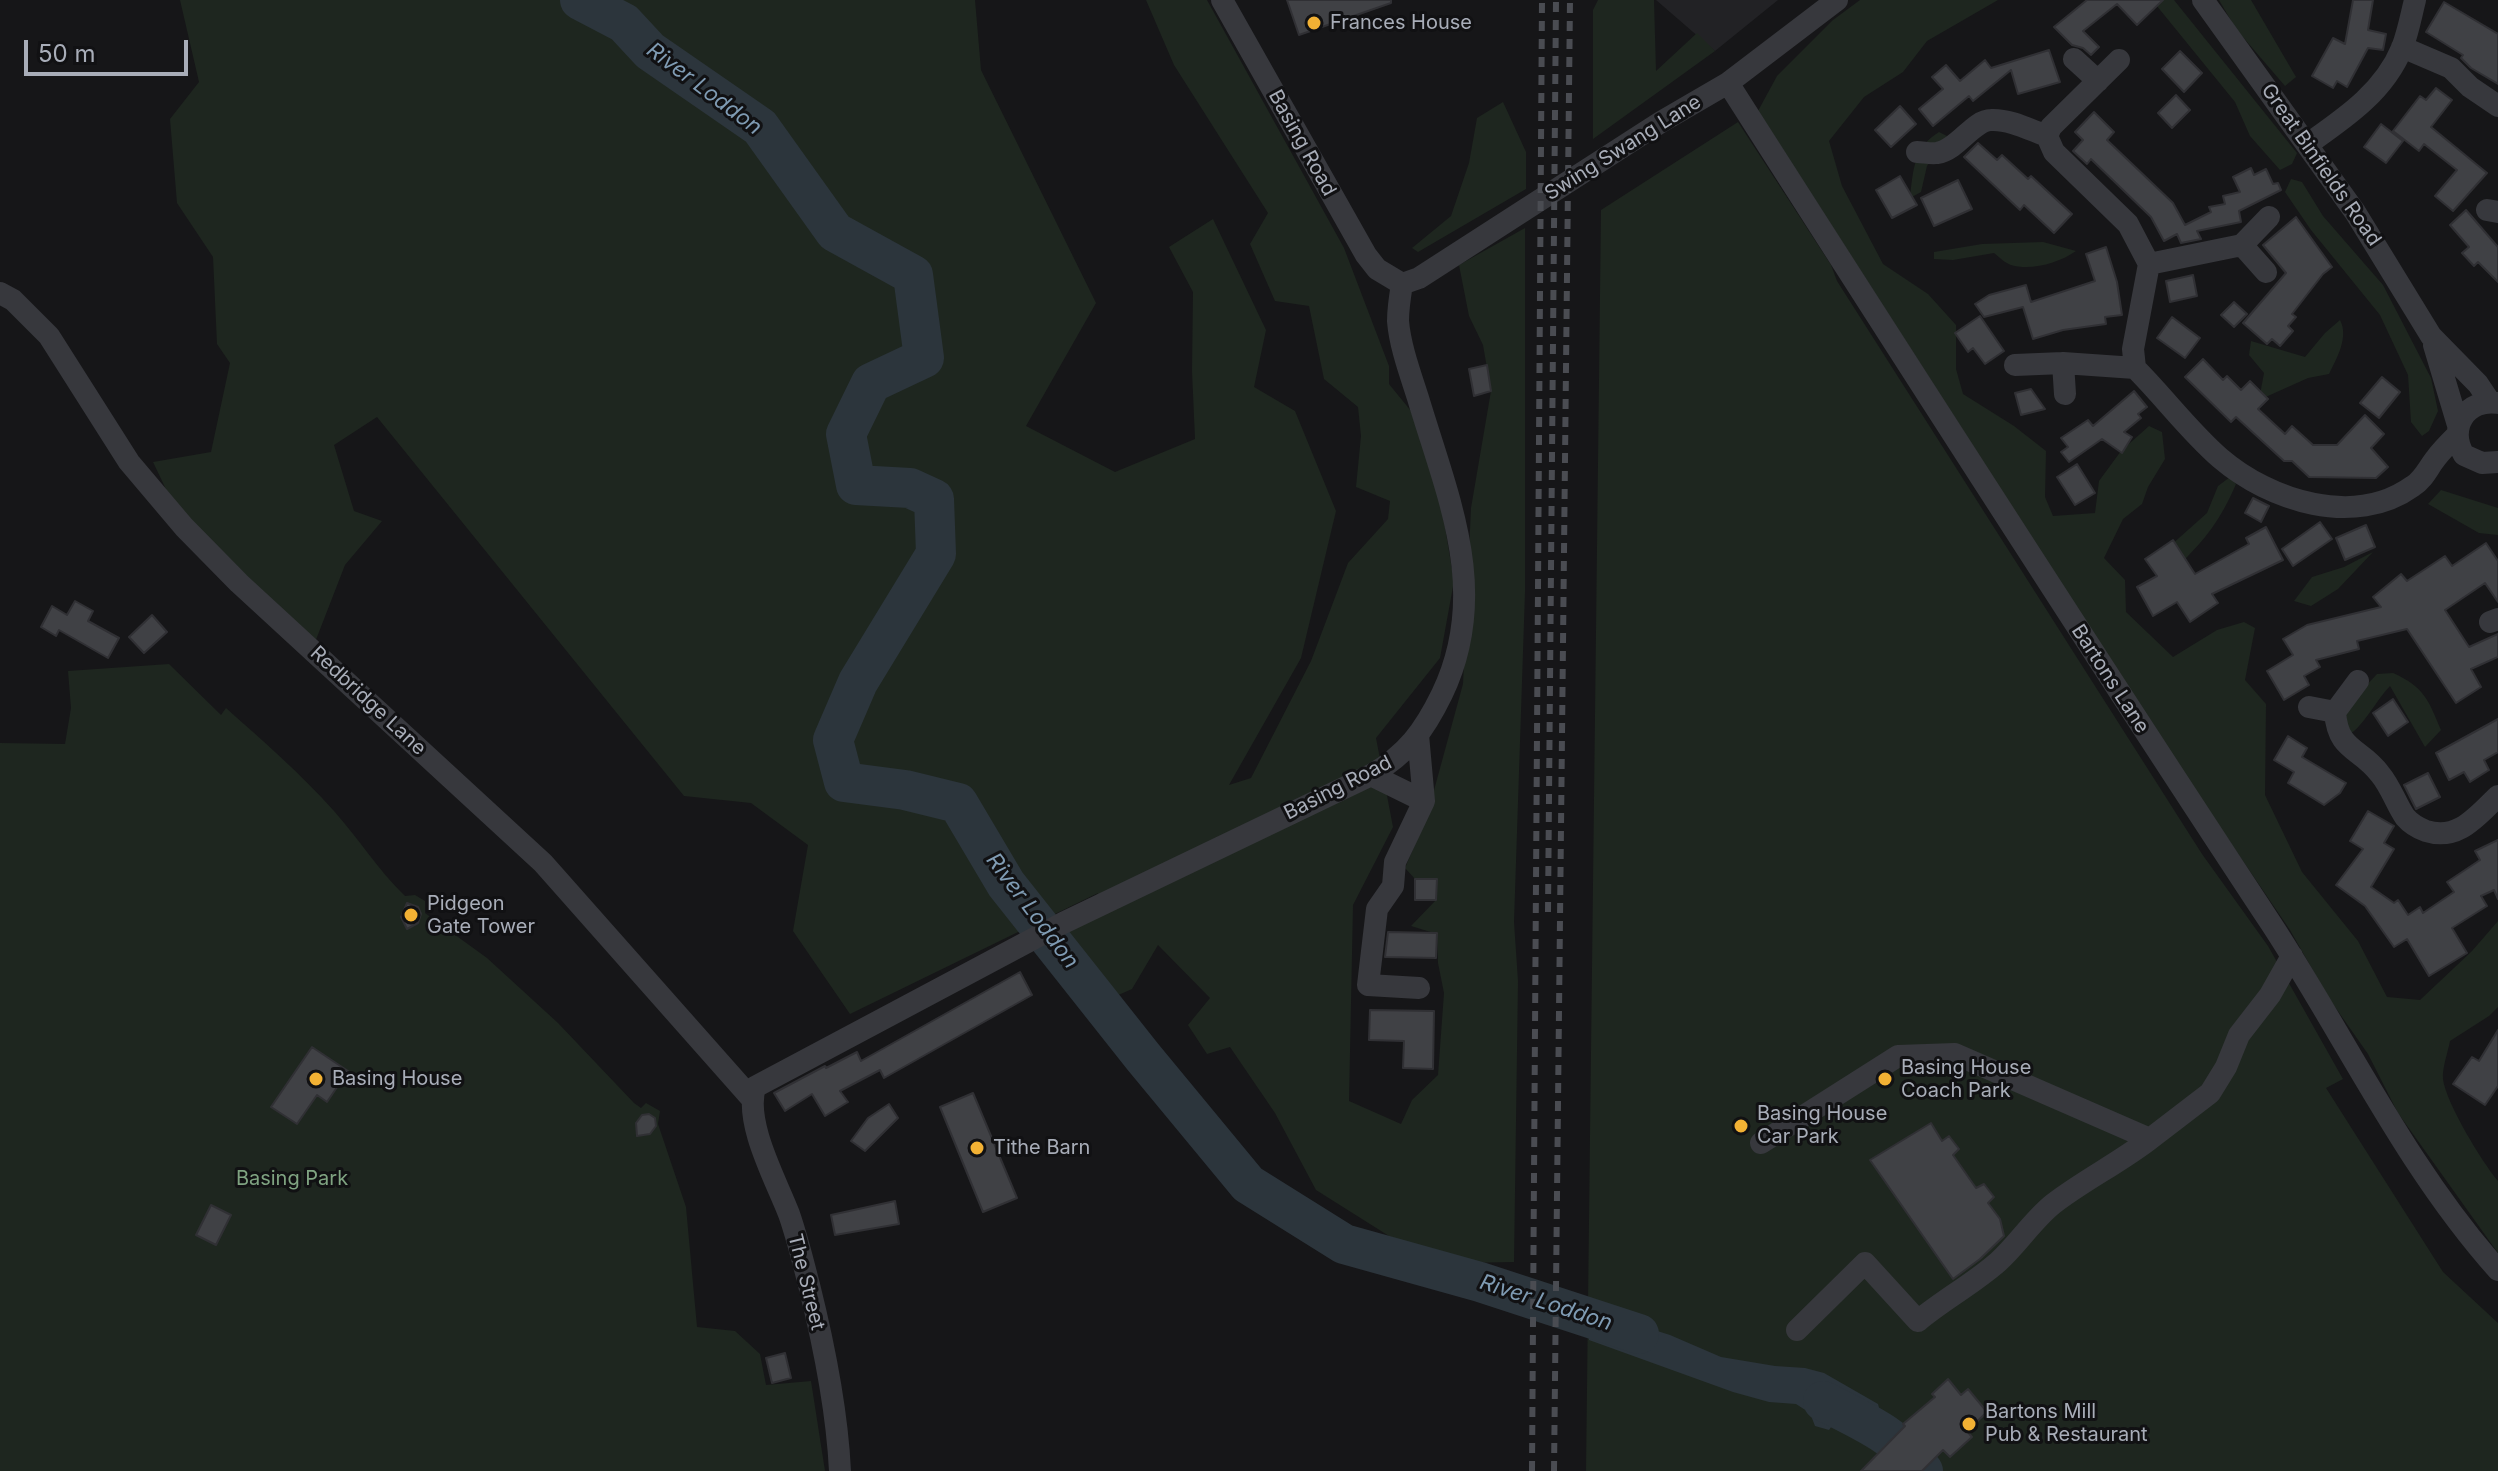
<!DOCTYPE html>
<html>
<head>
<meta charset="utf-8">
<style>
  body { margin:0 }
  #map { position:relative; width:2498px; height:1471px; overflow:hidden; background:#161618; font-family:Inter,sans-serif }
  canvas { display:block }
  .scale { position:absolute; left:24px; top:40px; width:164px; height:36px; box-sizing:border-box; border:4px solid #a8adb8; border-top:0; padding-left:10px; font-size:24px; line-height:28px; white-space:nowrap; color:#a8adb8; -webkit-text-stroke:6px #111113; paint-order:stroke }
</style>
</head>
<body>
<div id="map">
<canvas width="2498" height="1471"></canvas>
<div class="scale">50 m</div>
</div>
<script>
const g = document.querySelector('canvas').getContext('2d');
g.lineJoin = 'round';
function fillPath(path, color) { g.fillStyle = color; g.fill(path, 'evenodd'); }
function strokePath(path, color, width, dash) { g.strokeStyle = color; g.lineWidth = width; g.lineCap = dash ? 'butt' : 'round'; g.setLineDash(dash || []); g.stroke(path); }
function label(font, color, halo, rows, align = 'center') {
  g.font = font + ' Inter,sans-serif'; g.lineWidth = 6; g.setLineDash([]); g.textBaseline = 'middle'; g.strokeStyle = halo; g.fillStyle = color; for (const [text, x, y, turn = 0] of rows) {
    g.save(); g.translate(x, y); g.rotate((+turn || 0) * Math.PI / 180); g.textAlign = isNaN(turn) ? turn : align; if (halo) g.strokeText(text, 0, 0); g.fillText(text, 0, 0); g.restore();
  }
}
fillPath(new Path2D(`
  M1656,0H1778L1715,51Z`), '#222225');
fillPath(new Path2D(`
  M180,0H975L981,70L1096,303L1026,426L1115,472L1195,439L1192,371L1193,292L1169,247L1213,219L1266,330L1254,387L1295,411L1336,511L1301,658L1229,785L1251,778L1311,661L1348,563L1388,519L1390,501L1356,487L1361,436L1358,407L1324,379L1309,306L1275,301L1250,244L1268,213L1174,65L1146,0H1207L1344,248L1389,366V384L1411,411L1439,491L1454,581L1440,658L1376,738L1393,827L1353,905L1349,1101L1401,1124L1412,1100L1438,1075L1444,993L1438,963L1437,934L1411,926L1436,900L1437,880L1415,879L1405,868L1427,816L1463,684L1471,508L1491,391L1483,345L1469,316L1459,265L1525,228V592L1514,922L1518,981L1514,1262L1459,1263L1389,1236L1316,1190L1275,1113L1230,1047L1207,1054L1188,1025L1210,998L1158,945L1132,989L1107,1000L1057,939L1098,893L850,1014L793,931L808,845L751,803L684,796L377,417L334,445L354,511L382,521L345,565L312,650L184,527L153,462L211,452L230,363L217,344L213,257L177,203L170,119L199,82Z
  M1598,0H1654L1656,71L1697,33L1715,51L1593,139V10Z
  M1860,0H1998L1927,41L1903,72L1864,97L1829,141L1842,186L1883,264L1928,294L1956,325V369L1963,394L2014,426L2046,451L2045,497L2053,516L2095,513L2099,481L2121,451L2149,426L2162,432L2165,459L2148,487L2142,504L2123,519L2104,558L2125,580L2126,612L2173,657L2217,630L2244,622L2255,628L2245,680L2266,704L2265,795L2302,872L2358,941L2387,997L2420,1000L2472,951L2498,921V1007L2489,1016L2450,1041C2448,1052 2442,1068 2443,1079C2446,1103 2482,1162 2498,1181V1253L2398,1113L2368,1054L2328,997L2290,930L2177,764L1758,111L1777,76L1833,20Z
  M2152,0H2174L2297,153L2292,164L2280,170L2250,136L2235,102Z
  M2219,0H2251L2296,77L2285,86L2236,29Z
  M1503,102L1526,152V189L1418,252L1412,248L1451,216L1469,163L1477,118Z
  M1738,122L1831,265L1837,281L2202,854L2268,946L2343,1079L2326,1088L2443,1272L2498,1323V1471H1586L1601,210Z
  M1939,132L1947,136L1927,166L1921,192L1910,198C1913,170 1914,147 1939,132Z
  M2291,179L2302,182L2323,216L2383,285L2431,378L2438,411L2429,431L2422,436L2411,422L2408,375L2380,315L2311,230L2285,192Z
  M2043,242L2076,251C2059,263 2031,271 2011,265C2005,263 1999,257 1994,253L1953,260L1934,259V252L1982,244Z
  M2340,320C2349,337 2337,358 2329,374L2308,378L2259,400L2264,373L2249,355L2251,341L2305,357L2325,333Z
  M2230,477L2236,484C2221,519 2206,539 2179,565L2170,546L2207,513L2218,486Z
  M2441,490L2498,508V535L2479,533L2428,504Z
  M2373,552L2338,589L2311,606L2294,601L2312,577L2344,567Z
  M169,664L221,715L226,708C263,741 301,774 334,811C359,839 378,870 405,896L415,895L425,901V913L487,958L558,1023L634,1103L641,1108L646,1103L660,1111L658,1124L686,1207L697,1327L735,1331L760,1354L766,1385L811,1381L825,1471H0V743L65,744L71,708L68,671Z
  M2393,673C2424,687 2428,699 2441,730L2425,747L2390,686C2377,699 2361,731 2346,736L2343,710L2377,674Z`), '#1e261f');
fillPath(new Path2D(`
  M1588,1309L1670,1335L1721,1357L1775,1366L1805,1368L1824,1373L1878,1404L1880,1411L1878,1420C1869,1431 1846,1428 1834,1423L1829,1430L1815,1426L1810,1413L1796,1404L1769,1402L1733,1392L1589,1340Z`), '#2c353c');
strokePath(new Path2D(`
  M580,0L624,23L650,51L760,127L835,232L913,275L924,358L871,383L846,434L856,485L910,488L934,499L936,554L858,682L833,740L844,782L905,790L958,803L1006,884L1143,1057L1248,1184L1344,1244L1480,1282L1639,1334
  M1823,1401C1860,1420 1899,1436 1923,1471`), '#2c353c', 40);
const building = new Path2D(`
  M1287,0H1391V3L1299,35Z
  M2087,0H2163L2137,25L2117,4L2083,31L2099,47L2091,55L2083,48L2072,45L2054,27Z
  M2353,0H2373L2368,30L2386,34L2383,50L2368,48L2347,87L2337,81L2333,88L2312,76L2333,38L2345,44Z
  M2444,2L2498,34V84L2471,68L2461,58L2463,55L2426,32Z
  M2049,50L2060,82L2018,94L2011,70L1973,101L1969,96L1933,126L1919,109L1943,89L1932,77L1946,65L1960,81L1985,60L1991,68Z
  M2180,51L2202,73L2184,92L2162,69Z
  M2436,88L2452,100L2431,127L2487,173L2453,211L2435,196L2457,170L2424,144L2419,151L2393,131L2420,96L2426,100Z
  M2176,95L2190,110L2172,128L2158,113Z
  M1900,106L1916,124L1891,147L1875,130Z
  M2094,112L2114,132L2107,140L2173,203L2185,225L2211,212L2209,207L2225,204L2223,196L2240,192L2233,177L2251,168L2254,175L2266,169L2273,184L2278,183L2281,190L2239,211L2241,222L2197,231L2201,239L2181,243L2177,234L2164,241L2151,217L2091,159L2087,164L2073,151L2083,140L2075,132Z
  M2381,124L2403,141L2386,163L2364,147Z
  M1978,143L1997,160L2002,155L2028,179L2031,176L2072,214L2054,233L2024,205L2020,210L1964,157Z
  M1900,176L1917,205L1892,218L1876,190Z
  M1958,180L1972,209L1934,226L1921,198Z
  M2466,210L2498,247V282L2478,262L2474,266L2462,253L2469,247L2450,225Z
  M2296,217L2332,267L2323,274L2292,314L2296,317L2288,326L2293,331L2280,346L2272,339L2267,344L2243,323L2286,273L2263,245Z
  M2106,247L2117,282L2122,315L2105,317L2106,324L2063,330L2033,339L2023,307L1984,317L1975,304L1989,295L2026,285L2031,302L2095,281L2086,254Z
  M2193,275L2197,296L2170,302L2166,281Z
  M2234,302L2247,314L2234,327L2221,315Z
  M1980,316L2004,351L1985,364L1973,348L1968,352L1955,333Z
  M2172,317L2200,338L2185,358L2157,338Z
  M2203,359L2223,380L2227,376L2241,390L2250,381L2268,399L2258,409L2285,434L2292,426L2313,445H2337L2365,415L2384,434L2371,448L2388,467L2376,478L2309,477L2292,461H2284L2236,417L2231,422L2185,377Z
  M1487,365L1491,391L1474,396L1469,369Z
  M2382,377L2400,392L2379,418L2360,403Z
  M2031,389L2045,409L2021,415L2015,393Z
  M2134,391L2147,407L2138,414L2141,418L2124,432L2132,437L2122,453L2102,439L2069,462L2061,452L2068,447L2061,438L2088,420L2093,426Z
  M2077,464L2095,493L2075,505L2057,477Z
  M2253,498L2269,506L2261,522L2245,513Z
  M2320,522L2332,539L2293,566L2282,549Z
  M2366,525L2375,547L2345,560L2336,538Z
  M2266,527L2283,560L2212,594L2218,603L2190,622L2177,602L2153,616L2137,587L2157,576L2145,559L2173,540L2195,574L2249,544L2246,538Z
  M2486,543L2498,561V602L2485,583L2445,610L2469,647L2498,634V657L2471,669L2481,687L2456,703L2407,629L2357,641L2359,649L2316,660L2320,667L2304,676L2309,685L2284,700L2267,671L2293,655L2283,639L2307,625L2381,607L2373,597L2401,574L2407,581L2445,556L2452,566Z
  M75,601L93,611L88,621L119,638L108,658L59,630L56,636L41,627L52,606L67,615Z
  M152,615L167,632L144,653L129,637Z
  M2393,699L2408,722L2388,736L2373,713Z
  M2498,719V752L2484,760L2489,770L2470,782L2464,772L2449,780L2436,753Z
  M2288,736L2307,748L2302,757L2346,783L2340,793L2324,805L2288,783L2294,772L2274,760Z
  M2428,773L2440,797L2416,809L2404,785Z
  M2368,811L2394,826L2384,843L2394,849L2371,887L2394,903L2398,900L2408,915L2420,907L2423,913L2454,892L2447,882L2480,860L2475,851L2498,840V899L2494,890L2481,896L2487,906L2452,928L2467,953L2429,976L2407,939L2394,947L2365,906L2336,885L2363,849L2350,841Z
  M1415,879H1437L1436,900H1415Z
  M407,903L418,907L421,914L418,923L407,929L401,917Z
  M1388,932L1437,933L1436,958L1385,957Z
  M1020,972L1032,995L884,1078L880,1070L840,1091L848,1102L825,1116L812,1094L785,1111L774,1093L825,1066L826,1068L857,1052L861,1061Z
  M1370,1010L1434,1011L1433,1069L1403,1068L1404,1041L1369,1040Z
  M2498,1030V1086L2485,1105L2453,1084L2472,1057L2479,1061Z
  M312,1047L348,1071L327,1102L317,1095L297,1124L271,1107Z
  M973,1093L1017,1198L983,1212L940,1107Z
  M889,1104L898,1118L865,1151L851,1141L868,1118Z
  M649,1114L655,1118L656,1126L650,1134L637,1136L636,1123L642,1115Z
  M1931,1123L1942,1141L1949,1136L1959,1149L1953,1155L1976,1188L1984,1184L1994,1197L1988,1203L2000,1219L2004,1236L1980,1259L1953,1279L1870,1160Z
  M895,1201L899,1224L835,1235L831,1215Z
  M211,1205L231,1215L216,1245L196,1235Z
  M785,1353L791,1378L772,1383L766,1358Z
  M1948,1379L1961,1395L1968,1389L1987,1412L1967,1431L1972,1437L1950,1457L1943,1450L1922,1471H1861L1905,1426L1903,1424L1935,1397L1932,1394Z`);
fillPath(building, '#404145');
strokePath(building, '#303034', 2);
strokePath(new Path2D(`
  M1222,0L1366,255L1377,269L1402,284
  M2203,0L2355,212L2431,336L2478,384L2490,402
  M2402,47L2451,68L2470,87L2498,106
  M2074,59L2098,81
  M2119,60L2051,127L2047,136L2054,152L2128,224L2149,264L2133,349L2135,368C2164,397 2189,431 2220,458C2270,501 2355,528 2413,486C2424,479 2428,468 2436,458C2442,450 2450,442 2457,435
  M1728,83C1908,365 2088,646 2272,925C2347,1040 2406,1167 2498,1270
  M2308,144C2345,118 2384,92 2402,48C2408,33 2411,16 2415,0
  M1917,152C1923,152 1931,154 1937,153C1958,150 1973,120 1991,120C2010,119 2030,130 2047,136
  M2487,210L2498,212
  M2242,245L2266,272
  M2149,264L2242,245L2269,217
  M1402,284L1419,278L1661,122L1728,83L1837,0
  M0,293L13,300L49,336L129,462L184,527L239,583L543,863L752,1099
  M2434,345L2458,425
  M2063,363L2065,394
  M2015,365L2063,363L2135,368
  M2498,403C2467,398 2447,428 2464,455L2482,463L2498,462
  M2490,622L2498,619
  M2358,681L2335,712C2338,752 2360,747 2380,774C2391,787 2396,804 2405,817C2411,824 2418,828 2426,831C2458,841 2476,817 2498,796
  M2309,707L2335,712
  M1418,735L1424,801L1395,862L1393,886L1377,909L1368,985L1419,988
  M1371,775L1424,801
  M1761,1143L1898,1056L1955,1054L2150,1139L2210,1093L2226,1067L2239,1035L2270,995L2292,956
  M1797,1330L1865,1263L1918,1321C1943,1300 1973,1284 1998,1262C2018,1244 2032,1221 2053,1204C2084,1180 2119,1163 2150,1139
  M840,1471C837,1409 824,1345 809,1285C803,1261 797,1237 789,1214C776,1180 744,1123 755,1087L1063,923L1371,775C1407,754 1424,731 1442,694C1491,592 1448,498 1418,398C1410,373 1400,346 1398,321C1398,309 1400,296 1402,284`), '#37383d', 22);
strokePath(new Path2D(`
  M1548,912L1556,0
  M1532,1471L1542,0
  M1554,1471L1570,0`), '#4a4c52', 6, [10, 8]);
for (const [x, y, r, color] of [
  [1314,23,8,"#f2b134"],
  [411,915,8,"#f2b134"],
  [316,1079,8,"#f2b134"],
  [1885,1079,8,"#f2b134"],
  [1741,1126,8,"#f2b134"],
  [977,1148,8,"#f2b134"],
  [1969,1424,8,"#f2b134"]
]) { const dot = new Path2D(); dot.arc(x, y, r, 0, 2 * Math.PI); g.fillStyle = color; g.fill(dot); strokePath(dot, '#111113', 3); }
label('20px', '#a8adb8', '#111113', [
  ["Frances House",1330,23],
  ["Pidgeon",427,904],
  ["Gate Tower",427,927],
  ["Basing House",1901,1068],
  ["Coach Park",1901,1091],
  ["Basing House",332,1079],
  ["Basing House",1757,1114],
  ["Car Park",1757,1137],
  ["Tithe Barn",993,1148],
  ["Bartons Mill",1985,1412],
  ["Pub & Restaurant",1985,1435]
], 'left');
label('20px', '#a8adb8', '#111113', [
  ["Basing Road",1302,143,61],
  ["Swing Swang Lane",1623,148,-32],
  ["Great Binfields Road",2321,165,55],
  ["Bartons Lane",2110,679,57],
  ["Redbridge Lane",368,701,43],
  ["Basing Road",1338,788,-27],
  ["The Street",806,1282,76]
]);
label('20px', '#7fa381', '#111113', [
  ["Basing Park",292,1179]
]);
label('italic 22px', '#7f9bb3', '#111113', [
  ["River Loddon",704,89,37],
  ["River Loddon",1032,911,53],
  ["River Loddon",1546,1303,18]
]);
</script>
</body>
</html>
